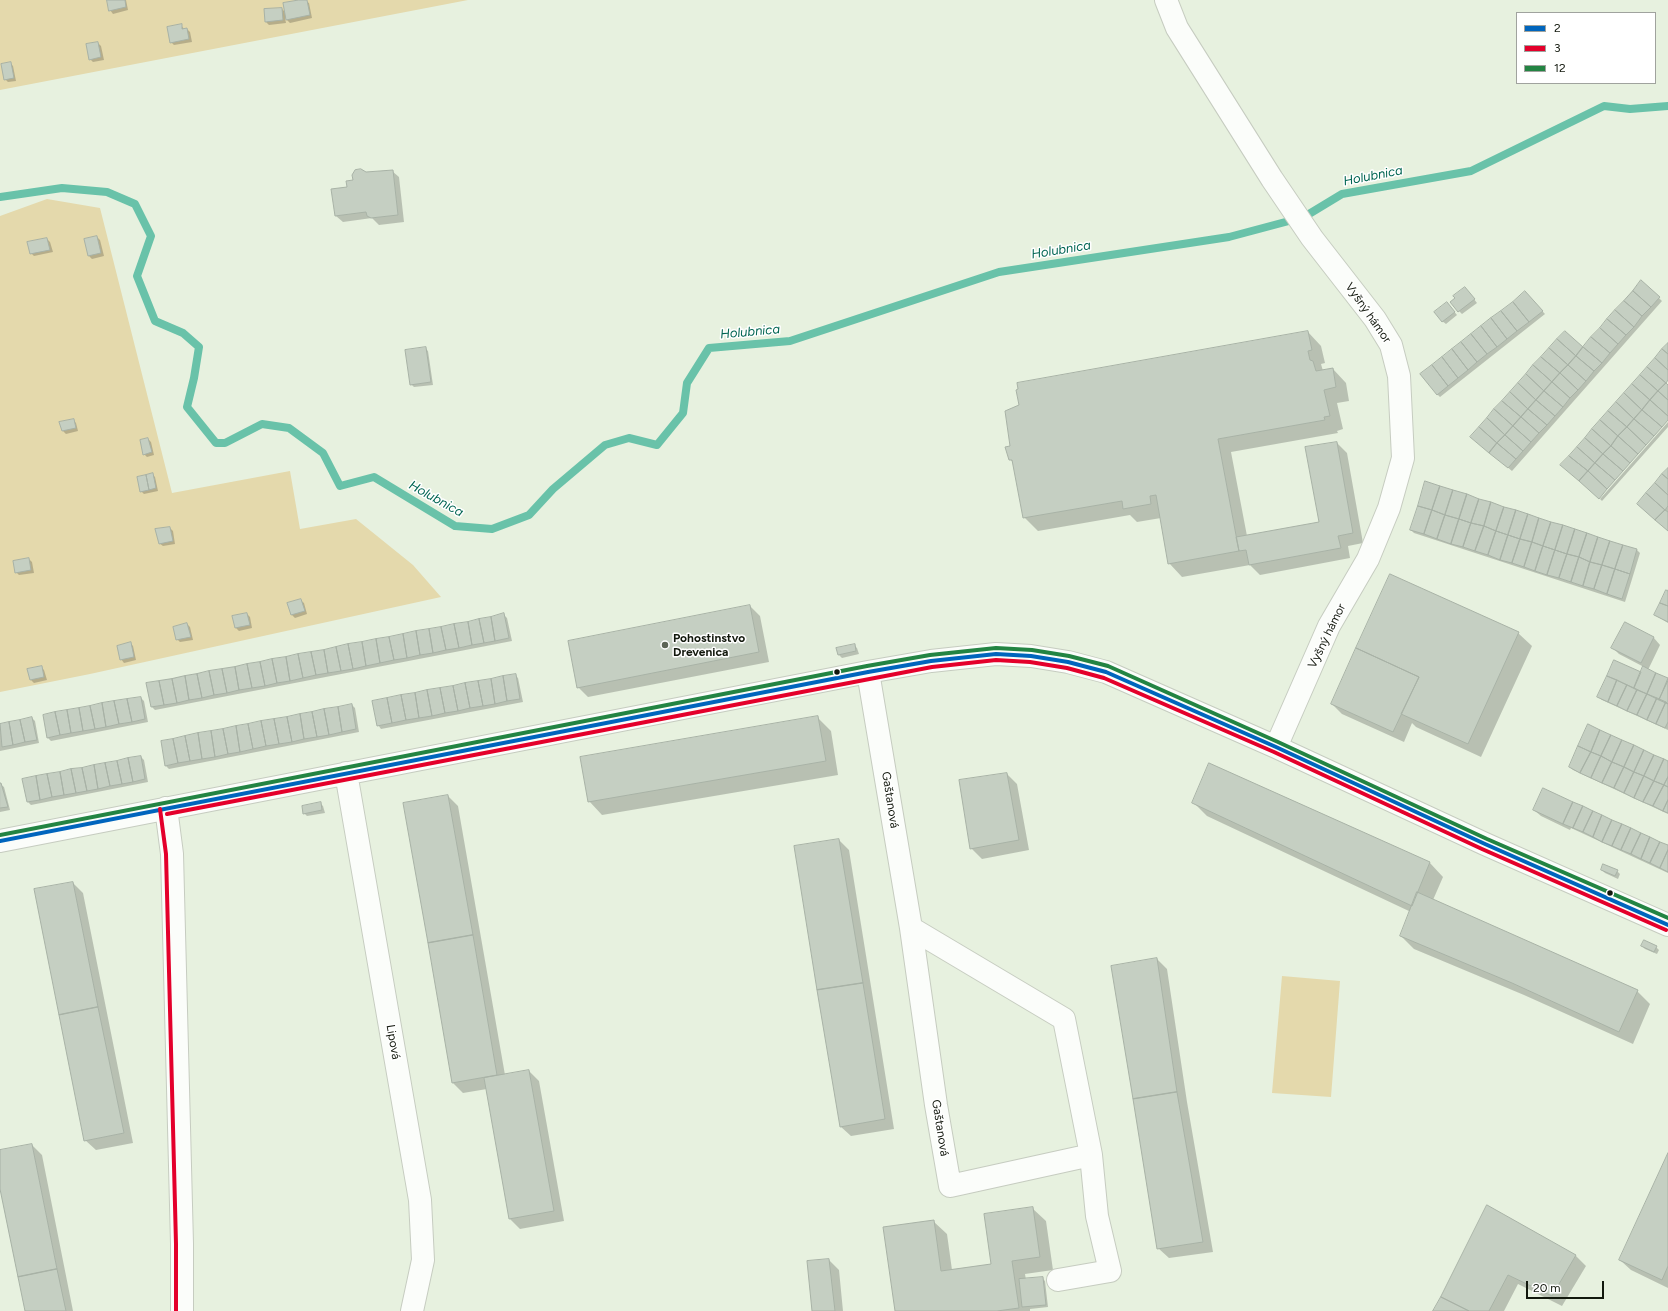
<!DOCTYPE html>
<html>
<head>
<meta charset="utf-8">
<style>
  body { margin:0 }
  #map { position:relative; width:1668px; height:1311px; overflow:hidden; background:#e7f1df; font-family:Figtree,sans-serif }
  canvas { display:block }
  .legend { position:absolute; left:1516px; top:12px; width:140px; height:72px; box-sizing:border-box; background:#fff; border:1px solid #a0a39e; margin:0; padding:5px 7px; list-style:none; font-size:12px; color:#12180d }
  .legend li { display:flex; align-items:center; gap:8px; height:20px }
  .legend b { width:20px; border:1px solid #a0a39e }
  .scale { position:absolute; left:1526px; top:1281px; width:78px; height:18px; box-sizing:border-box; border:2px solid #12180d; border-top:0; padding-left:5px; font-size:12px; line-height:14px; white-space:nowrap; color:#12180d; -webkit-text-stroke:3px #fff; paint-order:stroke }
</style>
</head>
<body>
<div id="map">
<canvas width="1668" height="1311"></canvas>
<ul class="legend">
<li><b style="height:5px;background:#0065bd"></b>2</li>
<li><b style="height:5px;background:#e4002b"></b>3</li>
<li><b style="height:5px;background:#238443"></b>12</li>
</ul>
<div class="scale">20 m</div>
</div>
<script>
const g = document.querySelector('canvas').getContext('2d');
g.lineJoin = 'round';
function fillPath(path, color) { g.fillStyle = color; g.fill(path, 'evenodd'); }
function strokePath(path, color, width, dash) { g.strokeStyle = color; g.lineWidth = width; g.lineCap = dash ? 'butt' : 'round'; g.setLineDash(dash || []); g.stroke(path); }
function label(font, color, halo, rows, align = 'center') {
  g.font = font + ' Figtree,sans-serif'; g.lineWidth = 3; g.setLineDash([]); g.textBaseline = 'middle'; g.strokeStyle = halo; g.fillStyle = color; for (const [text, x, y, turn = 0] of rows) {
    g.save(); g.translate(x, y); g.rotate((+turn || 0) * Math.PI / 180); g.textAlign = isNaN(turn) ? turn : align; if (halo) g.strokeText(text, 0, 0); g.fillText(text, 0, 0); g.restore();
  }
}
fillPath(new Path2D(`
  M0,0H468L0,90Z
  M47,199L100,208L172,493L290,471L300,529L356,519L413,565L441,597L90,674L0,692V216Z
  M1282,976L1340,981L1331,1097L1272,1093Z`), '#e4d9ac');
fillPath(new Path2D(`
  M108,0H126L128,10L113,14L110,10Z
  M304,0L309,3L312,18L290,23L285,18L286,23L269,25L266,22L282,9L286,13Z
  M181,25L184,29H187L190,32L192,42L174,45L171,42Z
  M98,43L101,46L104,60L93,62L90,59Z
  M10,63L13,66L16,81L8,82L5,79Z
  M392,171L399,177L404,222L379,225L372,218L343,222L336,216L348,188L354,181L366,173Z
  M97,237L100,240L104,256L92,259L89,256Z
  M47,239L50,242L53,252L34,256L31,253Z
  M1641,281L1662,301L1512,471L1475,440L1584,348Z
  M1468,291L1477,303L1462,314L1459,311L1456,298Z
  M1528,296L1545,314L1440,397L1437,394Z
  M1447,303L1457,315L1446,324L1442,321Z
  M1308,332L1321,346L1325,363L1321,364L1323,371L1333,369L1346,383L1349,401L1337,403L1343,429L1337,431L1338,433L1231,452L1247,536L1320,523L1337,443L1347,453L1363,543L1348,546L1350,558L1260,575L1250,565L1182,577L1169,563L1161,518L1137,522L1130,515L1038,531L1024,517L1014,464L1010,459Z
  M425,348L428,351L433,385L414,387L411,384Z
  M73,420L76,423L78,431L66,434L63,431Z
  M1668,422V427L1602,501L1600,499Z
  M148,439L151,442L154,455L147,457L144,454Z
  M1668,470V531L1638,504Z
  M152,474L155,477L158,491L144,494L141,491Z
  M170,528L173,531L175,544L163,546L159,543Z
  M1411,530L1637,550L1640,553L1625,602L1414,533Z
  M29,559L32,562L34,573L19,575L16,572Z
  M1668,589V623L1655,615Z
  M300,600L304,603L307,614L295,618L292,615Z
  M750,606L760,616L769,662L588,697L578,687Z
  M247,614L250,617L252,628L239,631L236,628Z
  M504,615L507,618L512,641L155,710L152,707L148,683L442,628Z
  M1625,623L1654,638L1660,645L1648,670L1668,679V730L1602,700L1598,697L1641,674L1644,667L1619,654L1612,647Z
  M187,624L190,627L193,640L180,642L177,639Z
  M1518,633L1532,646L1481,757L1416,727L1412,723L1404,742L1342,714L1332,704Z
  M130,643L133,646L136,660L124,663L121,659Z
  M854,645L857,648L859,654L842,658L839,655Z
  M41,667L44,670L47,680L34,683L31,680Z
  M515,675L518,678L523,702L381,729L378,725Z
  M141,698L144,701L148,722L51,741L48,738Z
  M352,705L355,708L359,732L169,769L166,766Z
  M817,717L831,731L838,775L602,815L589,801Z
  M32,718L35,721L39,743L0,751V725Z
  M141,757L144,760L148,782L31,805L28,802Z
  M1668,762V814L1573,770L1570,767Z
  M1210,764L1430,863L1443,877L1433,900L1637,991L1650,1004L1633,1044L1524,995L1414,949L1401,936L1411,912L1207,816L1193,802Z
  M1007,774L1017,784L1029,850L982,859L971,848Z
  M0,784L4,787L10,810L0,812Z
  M448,796L458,806L505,1075L529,1071L539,1081L564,1221L520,1229L510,1219L487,1089L463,1093L453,1083L405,803Z
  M320,803L323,806L325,813L307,816L304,813Z
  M1534,810L1668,847V873L1571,828L1570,830L1541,816Z
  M839,840L849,850L894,1129L851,1136L840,1126Z
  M1602,870L1617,871L1620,874L1618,879L1605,873Z
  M73,883L83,893L133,1143L96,1150L85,1140Z
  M1642,946L1656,947L1659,950L1657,954L1645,949Z
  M1157,959L1167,969L1187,1102L1213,1252L1169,1258L1158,1248Z
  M32,1145L42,1155L73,1311H26L0,1184V1151Z
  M1668,1156V1288L1631,1270L1620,1260Z
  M1487,1206L1576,1256L1586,1266L1562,1306L1518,1284L1504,1311H1434Z
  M1032,1208L1046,1221L1053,1270L1025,1274L1026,1280L1042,1278L1045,1281L1048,1307L1030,1309V1311H896L933,1221L947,1234L952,1270L992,1264Z
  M829,1260L839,1270L843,1311H813Z`), '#0003');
strokePath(new Path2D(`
  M0,197L62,188L107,192L135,204L151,236L137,276L155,321L183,333L199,347L194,378L187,407L216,443H225L262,424L289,428L323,453L340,486L374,477L455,526L492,529L529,515L553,489L605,445L629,438L657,445L683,413L687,383L709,348L790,341L999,272L1229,237L1304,217L1342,194L1471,171L1604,106L1630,109L1668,106`), '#69c2a9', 8);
const building = new Path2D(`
  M107,0H125L126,7L109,11Z
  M299,0H307L310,15L286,20L283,3Z
  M282,8L283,20L265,22L264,9Z
  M182,24V29L187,28L189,39L170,43L167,27Z
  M98,42L101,57L89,60L86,44Z
  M11,62L14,78L4,80L1,64Z
  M361,169L366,172L393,170L398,215L371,218L367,216L366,212L335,216L331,189L347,187L346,181L353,180L352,175L355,170Z
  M97,236L101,253L88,256L84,239Z
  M47,238L50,250L30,254L27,242Z
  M1641,280L1660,297L1651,307L1633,291Z
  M1465,287L1475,299L1458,312L1450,302L1455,298L1453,296Z
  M1525,291L1543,311L1529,322L1513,302Z
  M1633,291L1651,307L1642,316L1624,301Z
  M1624,301L1642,316L1634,327L1615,310Z
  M1447,302L1455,312L1442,322L1434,312Z
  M1513,302L1529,322L1517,331L1501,311Z
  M1615,310L1634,327L1626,335L1607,319Z
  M1501,311L1517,331L1507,339L1491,318Z
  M1491,318L1507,339L1497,347L1481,326Z
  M1607,319L1626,335L1618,344L1600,328Z
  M1481,326L1497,347L1487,354L1471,334Z
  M1600,328L1618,344L1610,353L1591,337Z
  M1308,331L1312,350L1308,351L1310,360L1313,361L1316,371L1333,368L1336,387L1324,390L1330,416L1324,417L1325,420L1218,439L1239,551L1168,564L1156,495L1150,496L1151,504L1123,509L1122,501L1023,518L1012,460H1009L1005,447L1010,446L1005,411L1019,405L1016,390L1018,389L1017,383Z
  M1565,331L1583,347L1576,356L1557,339Z
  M1471,334L1487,354L1477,362L1461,342Z
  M1591,337L1610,353L1602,363L1583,347Z
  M1557,339L1576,356L1568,365L1549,348Z
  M1461,342L1477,362L1468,370L1452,349Z
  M1668,343V354L1662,349Z
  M426,347L431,382L410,385L405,350Z
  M1583,347L1602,363L1594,371L1576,356Z
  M1549,348L1568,365L1560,373L1541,357Z
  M1452,349L1468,370L1458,378L1442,357Z
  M1662,349L1668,354V370L1655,358Z
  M1576,356L1594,371L1586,381L1568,365Z
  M1442,357L1458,378L1448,386L1432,365Z
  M1541,357L1560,373L1552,382L1533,365Z
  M1655,358L1668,370V380L1666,383L1647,367Z
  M1432,365L1448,386L1437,395L1420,374Z
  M1533,365L1552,382L1544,391L1526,374Z
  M1568,365L1586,381L1578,390L1560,373Z
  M1647,367L1666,383L1658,391L1640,375Z
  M1560,373L1578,390L1570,398L1552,382Z
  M1526,374L1544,391L1536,400L1518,383Z
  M1640,375L1658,391L1650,400L1632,384Z
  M1552,382L1570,398L1563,407L1544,391Z
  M1518,383L1536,400L1528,409L1510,392Z
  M1666,383L1668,385V400L1658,391Z
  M1632,384L1650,400L1642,410L1624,393Z
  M1544,391L1563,407L1555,416L1536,400Z
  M1658,391L1668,400V416L1650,400Z
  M1510,392L1528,409L1521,417L1502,401Z
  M1624,393L1642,410L1634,419L1616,402Z
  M1536,400L1555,416L1547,425L1528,409Z
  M1650,400L1668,416V420L1662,427L1642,410Z
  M1502,401L1521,417L1513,426L1494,409Z
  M1616,402L1634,419L1627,427L1608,411Z
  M1494,409L1513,426L1505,435L1487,418Z
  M1528,409L1547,425L1539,433L1521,417Z
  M1642,410L1662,427L1654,436L1634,419Z
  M1608,411L1627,427L1618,436L1600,420Z
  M1521,417L1539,433L1531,442L1513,426Z
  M1487,418L1505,435L1497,443L1479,427Z
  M74,419L76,428L62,431L59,422Z
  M1634,419L1654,436L1646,445L1627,427Z
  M1600,420L1618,436L1611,446L1592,429Z
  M1513,426L1531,442L1523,451L1505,435Z
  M1479,427L1497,443L1489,453L1470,437Z
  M1627,427L1646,445L1638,454L1618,436Z
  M1592,429L1611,446L1603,454L1585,438Z
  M1505,435L1523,451L1516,459L1497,443Z
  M1618,436L1638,454L1630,463L1611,446Z
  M148,438L152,452L143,455L140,440Z
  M1585,438L1603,454L1595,463L1577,447Z
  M1337,442L1353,533L1338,536L1341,548L1249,565L1246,550L1239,551L1236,537L1319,522L1305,447Z
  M1497,443L1516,459L1508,468L1489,453Z
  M1611,446L1630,463L1623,471L1603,454Z
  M1577,447L1595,463L1588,471L1569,456Z
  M1603,454L1623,471L1615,480L1595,463Z
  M1569,456L1588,471L1579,481L1560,465Z
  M1595,463L1615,480L1607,489L1588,471Z
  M1668,468V479L1662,474Z
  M1588,471L1607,489L1599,499L1579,481Z
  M153,473L156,488L149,490L146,475Z
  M1662,474L1668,479V495L1655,483Z
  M146,475L149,490L140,492L137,477Z
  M1425,481L1440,486L1432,510L1418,506Z
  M1655,483L1668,495V506L1665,510L1646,493Z
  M1440,486L1453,490L1445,515L1432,510Z
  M1453,490L1467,494L1459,519L1445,515Z
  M1646,493L1665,510L1655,520L1637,504Z
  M1467,494L1479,499L1471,523L1459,519Z
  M1479,499L1491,502L1484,526L1471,523Z
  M1491,502L1504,507L1496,531L1484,526Z
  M1418,506L1432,510L1424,534L1410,530Z
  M1504,507L1516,510L1508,535L1496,531Z
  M1432,510L1445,515L1437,539L1424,534Z
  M1516,510L1528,514L1520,539L1508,535Z
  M1665,510L1668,512V531L1655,520Z
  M1528,514L1539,518L1532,542L1520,539Z
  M1445,515L1459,519L1451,544L1437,539Z
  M1539,518L1551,522L1543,546L1532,542Z
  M1459,519L1471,523L1463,547L1451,544Z
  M1551,522L1563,525L1555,550L1543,546Z
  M1471,523L1484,526L1475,551L1463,547Z
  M1563,525L1575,529L1567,554L1555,550Z
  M1484,526L1496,531L1488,555L1475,551Z
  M170,527L173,541L159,544L155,529Z
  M1575,529L1587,533L1579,557L1567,554Z
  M1496,531L1508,535L1500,560L1488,555Z
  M1587,533L1598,537L1590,562L1579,557Z
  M1508,535L1520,539L1512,563L1500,560Z
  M1598,537L1610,541L1602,565L1590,562Z
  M1520,539L1532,542L1524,567L1512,563Z
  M1610,541L1623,545L1615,569L1602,565Z
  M1532,542L1543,546L1535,571L1524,567Z
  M1623,545L1637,549L1630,574L1615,569Z
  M1543,546L1555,550L1547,575L1535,571Z
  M1555,550L1567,554L1559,578L1547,575Z
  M1567,554L1579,557L1571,582L1559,578Z
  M1579,557L1590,562L1583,586L1571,582Z
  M29,558L31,570L15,573L13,561Z
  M1590,562L1602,565L1594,589L1583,586Z
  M1602,565L1615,569L1607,594L1594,589Z
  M1615,569L1630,574L1622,599L1607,594Z
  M1390,574L1519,632L1468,744L1401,714L1419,677L1356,648Z
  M1666,590L1668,591V606L1660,603Z
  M301,599L305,611L291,615L287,603Z
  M1660,603L1668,606V622L1654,615Z
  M750,605L759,652L577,688L568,641Z
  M247,613L250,625L235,628L232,616Z
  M504,613L509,638L495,641L491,617Z
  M491,617L495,641L484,643L479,619Z
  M479,619L484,643L472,645L468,622Z
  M468,622L472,645L459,648L454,624Z
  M1625,622L1654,637L1641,663L1611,648Z
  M187,623L191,637L176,640L173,627Z
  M454,624L459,648L446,650L441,627Z
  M441,627L446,650L433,653L429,629Z
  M429,629L433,653L420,655L416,631Z
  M416,631L420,655L407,658L403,634Z
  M403,634L407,658L394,660L389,637Z
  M389,637L394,660L380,663L376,639Z
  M376,639L380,663L366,666L362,642Z
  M131,642L134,657L120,660L117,646Z
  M362,642L366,666L353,669L348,644Z
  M348,644L353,669L341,671L336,647Z
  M855,644L856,651L838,655L836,648Z
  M336,647L341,671L328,673L324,650Z
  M1356,648L1419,677L1393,732L1331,704Z
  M324,650L328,673L316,675L311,652Z
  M311,652L316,675L303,678L298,654Z
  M298,654L303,678L290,681L286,657Z
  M286,657L290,681L277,683L272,659Z
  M272,659L277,683L265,686L260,662Z
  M1614,660L1641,672L1634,688L1607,676Z
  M260,662L265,686L252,688L247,664Z
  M247,664L252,688L239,690L235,667Z
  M42,666L44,677L30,680L27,669Z
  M1643,666L1656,673L1647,694L1634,688Z
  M235,667L239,690L227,693L222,669Z
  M222,669L227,693L214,695L209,671Z
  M209,671L214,695L202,698L197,674Z
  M1656,673L1668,678L1659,700L1647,694Z
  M197,674L202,698L189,700L185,676Z
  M516,674L520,699L507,701L503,676Z
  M185,676L189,700L177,703L172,679Z
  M503,676L507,701L495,704L491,679Z
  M1607,676L1617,680L1608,702L1597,697Z
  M172,679L177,703L164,705L159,681Z
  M491,679L495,704L483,706L478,681Z
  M1617,680L1627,685L1617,706L1608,702Z
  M159,681L164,705L151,707L146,683Z
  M478,681L483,706L470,708L465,683Z
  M1668,681V704L1659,700Z
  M465,683L470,708L458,711L453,686Z
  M1627,685L1637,690L1627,711L1617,706Z
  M453,686L458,711L445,713L440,688Z
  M440,688L445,713L432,716L427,690Z
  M427,690L432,716L419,718L415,693Z
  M1637,690L1647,694L1637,715L1627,711Z
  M415,693L419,718L406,720L401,695Z
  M1647,694L1657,698L1647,720L1637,715Z
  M401,695L406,720L392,723L387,698Z
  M141,697L145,719L132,722L127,699Z
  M387,698L392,723L377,726L372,701Z
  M1657,698L1666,702L1656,724L1647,720Z
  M127,699L132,722L119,724L114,701Z
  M114,701L119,724L106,727L102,703Z
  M1666,702L1668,704V722L1665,728L1656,724Z
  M102,703L106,727L95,729L90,706Z
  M352,704L356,729L342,732L338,707Z
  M90,706L95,729L83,731L79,708Z
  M338,707L342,732L329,735L324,709Z
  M79,708L83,731L71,733L67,710Z
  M324,709L329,735L317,737L312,712Z
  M67,710L71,733L60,735L55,712Z
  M55,712L60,735L47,738L43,715Z
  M312,712L317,737L304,739L300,714Z
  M300,714L304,739L292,742L287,717Z
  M818,716L826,761L588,802L580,757Z
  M32,717L37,740L25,742L20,720Z
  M287,717L292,742L279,744L274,719Z
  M274,719L279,744L266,746L261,721Z
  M20,720L25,742L13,745L9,722Z
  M261,721L266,746L253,749L248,724Z
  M9,722L13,745L2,747L0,724Z
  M248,724L253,749L240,752L236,726Z
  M1588,724L1600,730L1591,752L1578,746Z
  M236,726L240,752L228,754L223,729Z
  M223,729L228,754L215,757L211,731Z
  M1600,730L1611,735L1601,756L1591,752Z
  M211,731L215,757L202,759L198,733Z
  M198,733L202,759L190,761L185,736Z
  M1611,735L1622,740L1612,762L1601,756Z
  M185,736L190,761L178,763L173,739Z
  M173,739L178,763L165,766L161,741Z
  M1622,740L1634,745L1624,767L1612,762Z
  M1634,745L1644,750L1634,772L1624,767Z
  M1578,746L1591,752L1580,773L1569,767Z
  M1644,750L1654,755L1644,776L1634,772Z
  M1591,752L1601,756L1591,778L1580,773Z
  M1654,755L1664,759L1654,781L1644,776Z
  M141,756L145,779L133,782L128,758Z
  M1601,756L1612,762L1602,783L1591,778Z
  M128,758L133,782L122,784L117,761Z
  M1664,759L1668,761V777L1664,785L1654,781Z
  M117,761L122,784L110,786L105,763Z
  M1612,762L1624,767L1614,788L1602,783Z
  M105,763L110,786L98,789L94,765Z
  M1209,763L1430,862L1412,906L1192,803Z
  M94,765L98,789L87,791L82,768Z
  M1624,767L1634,772L1624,793L1614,788Z
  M82,768L87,791L76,793L71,769Z
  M71,769L76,793L64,795L60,772Z
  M60,772L64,795L52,797L47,774Z
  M1634,772L1644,776L1634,798L1624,793Z
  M1007,773L1019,840L970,849L959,780Z
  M47,774L52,797L40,800L36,776Z
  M36,776L40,800L27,802L22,779Z
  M1644,776L1654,781L1643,802L1634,798Z
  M1668,777V787L1664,785Z
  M1654,781L1664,785L1653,806L1643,802Z
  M0,783H1L8,807L0,808Z
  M1664,785L1668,787V800L1663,811L1653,806Z
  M1543,788L1573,802L1563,824L1533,810Z
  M448,795L473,935L428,943L403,803Z
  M1668,800V813L1663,811Z
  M321,802L322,810L303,814L302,806Z
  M1573,802L1583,806L1573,828L1563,824Z
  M1583,806L1593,811L1583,832L1573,828Z
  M1593,811L1602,815L1593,837L1583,832Z
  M1602,815L1612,820L1602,842L1593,837Z
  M1612,820L1622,824L1612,846L1602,842Z
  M1622,824L1631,828L1621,850L1612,846Z
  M1631,828L1641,833L1631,854L1621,850Z
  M1641,833L1650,837L1641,859L1631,854Z
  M1650,837L1660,842L1650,863L1641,859Z
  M839,839L863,983L817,990L794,846Z
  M1660,842L1668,845V850L1660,868L1650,863Z
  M1668,850V872L1660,868Z
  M1603,864L1618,870L1615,876L1601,870Z
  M73,882L98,1007L59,1015L34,889Z
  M1417,892L1638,990L1619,1032L1512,983L1400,936Z
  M473,935L497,1075L452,1083L428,943Z
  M1644,940L1657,946L1654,952L1641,946Z
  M1157,958L1177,1092L1133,1099L1111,966Z
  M863,983L885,1119L840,1127L817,990Z
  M98,1007L124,1133L84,1141L59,1015Z
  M529,1070L554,1211L509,1219L484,1078Z
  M1177,1092L1203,1242L1157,1249L1133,1099Z
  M32,1144L57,1269L18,1277L0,1189V1150Z
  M1668,1153V1266L1662,1280L1619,1260Z
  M1487,1205L1576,1255L1552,1296L1508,1275L1489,1311H1469L1441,1297Z
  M1033,1207L1040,1257L1012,1261L1019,1308L997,1311H895L883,1227L934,1220L941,1271L991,1264L984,1214Z
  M829,1259L835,1311H812L807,1261Z
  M57,1269L66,1311H25L18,1277Z
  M1043,1277L1046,1305L1022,1307L1019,1279Z
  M1441,1297L1469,1311H1433Z`);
fillPath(building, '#c5cfc2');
strokePath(building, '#a8b2a6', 1);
const street = new Path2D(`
  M1166,0L1177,28L1272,179L1312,238L1375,319L1391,345L1399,376L1403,458L1389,508L1368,559L1329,626L1276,747
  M868,672L911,928L936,1105L950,1186L1091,1155L1064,1019L911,928
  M346,773L420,1200L423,1260L412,1311
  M166,808L172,854L182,1244V1311
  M0,841L868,672L931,661L996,654L1031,656L1068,662L1106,672L1276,747L1485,844L1668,925
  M1058,1280L1110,1271L1097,1216L1091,1155`);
strokePath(street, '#c6ccc0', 24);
strokePath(street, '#fbfdfa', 22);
strokePath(new Path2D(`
  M0,841L868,672L931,661L996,654L1031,656L1068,662L1106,672L1276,747L1485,844L1668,925`), '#0065bd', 4);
strokePath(new Path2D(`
  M160,809L166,854L176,1244V1311
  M167,814L932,667L996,660L1030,662L1067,668L1104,678L1274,752L1482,849L1666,930`), '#e4002b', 4);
strokePath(new Path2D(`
  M0,835L867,666L930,655L996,648L1032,650L1069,656L1108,666L1278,742L1487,839L1668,918`), '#238443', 4);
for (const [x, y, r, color] of [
  [665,645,4,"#5d6456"],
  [837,672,3.5,"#12180d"],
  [1610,893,3.5,"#12180d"]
]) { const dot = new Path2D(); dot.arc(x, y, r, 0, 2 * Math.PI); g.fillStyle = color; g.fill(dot); strokePath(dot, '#fff', 1.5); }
label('12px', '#12180d', '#fff', [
  ["Vyšný hámor",1368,313,55],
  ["Vyšný hámor",1327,636,-64],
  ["Gaštanová",890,800,81],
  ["Lipová",393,1042,80],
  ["Gaštanová",940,1128,81]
]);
label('bold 12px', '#12180d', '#fff', [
  ["Pohostinstvo",673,638],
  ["Drevenica",673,652]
], 'left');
label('italic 13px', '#006552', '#fff', [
  ["Holubnica",1373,176,-11],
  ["Holubnica",1061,250,-9],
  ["Holubnica",750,332,-5],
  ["Holubnica",436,499,29]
]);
</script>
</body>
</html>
